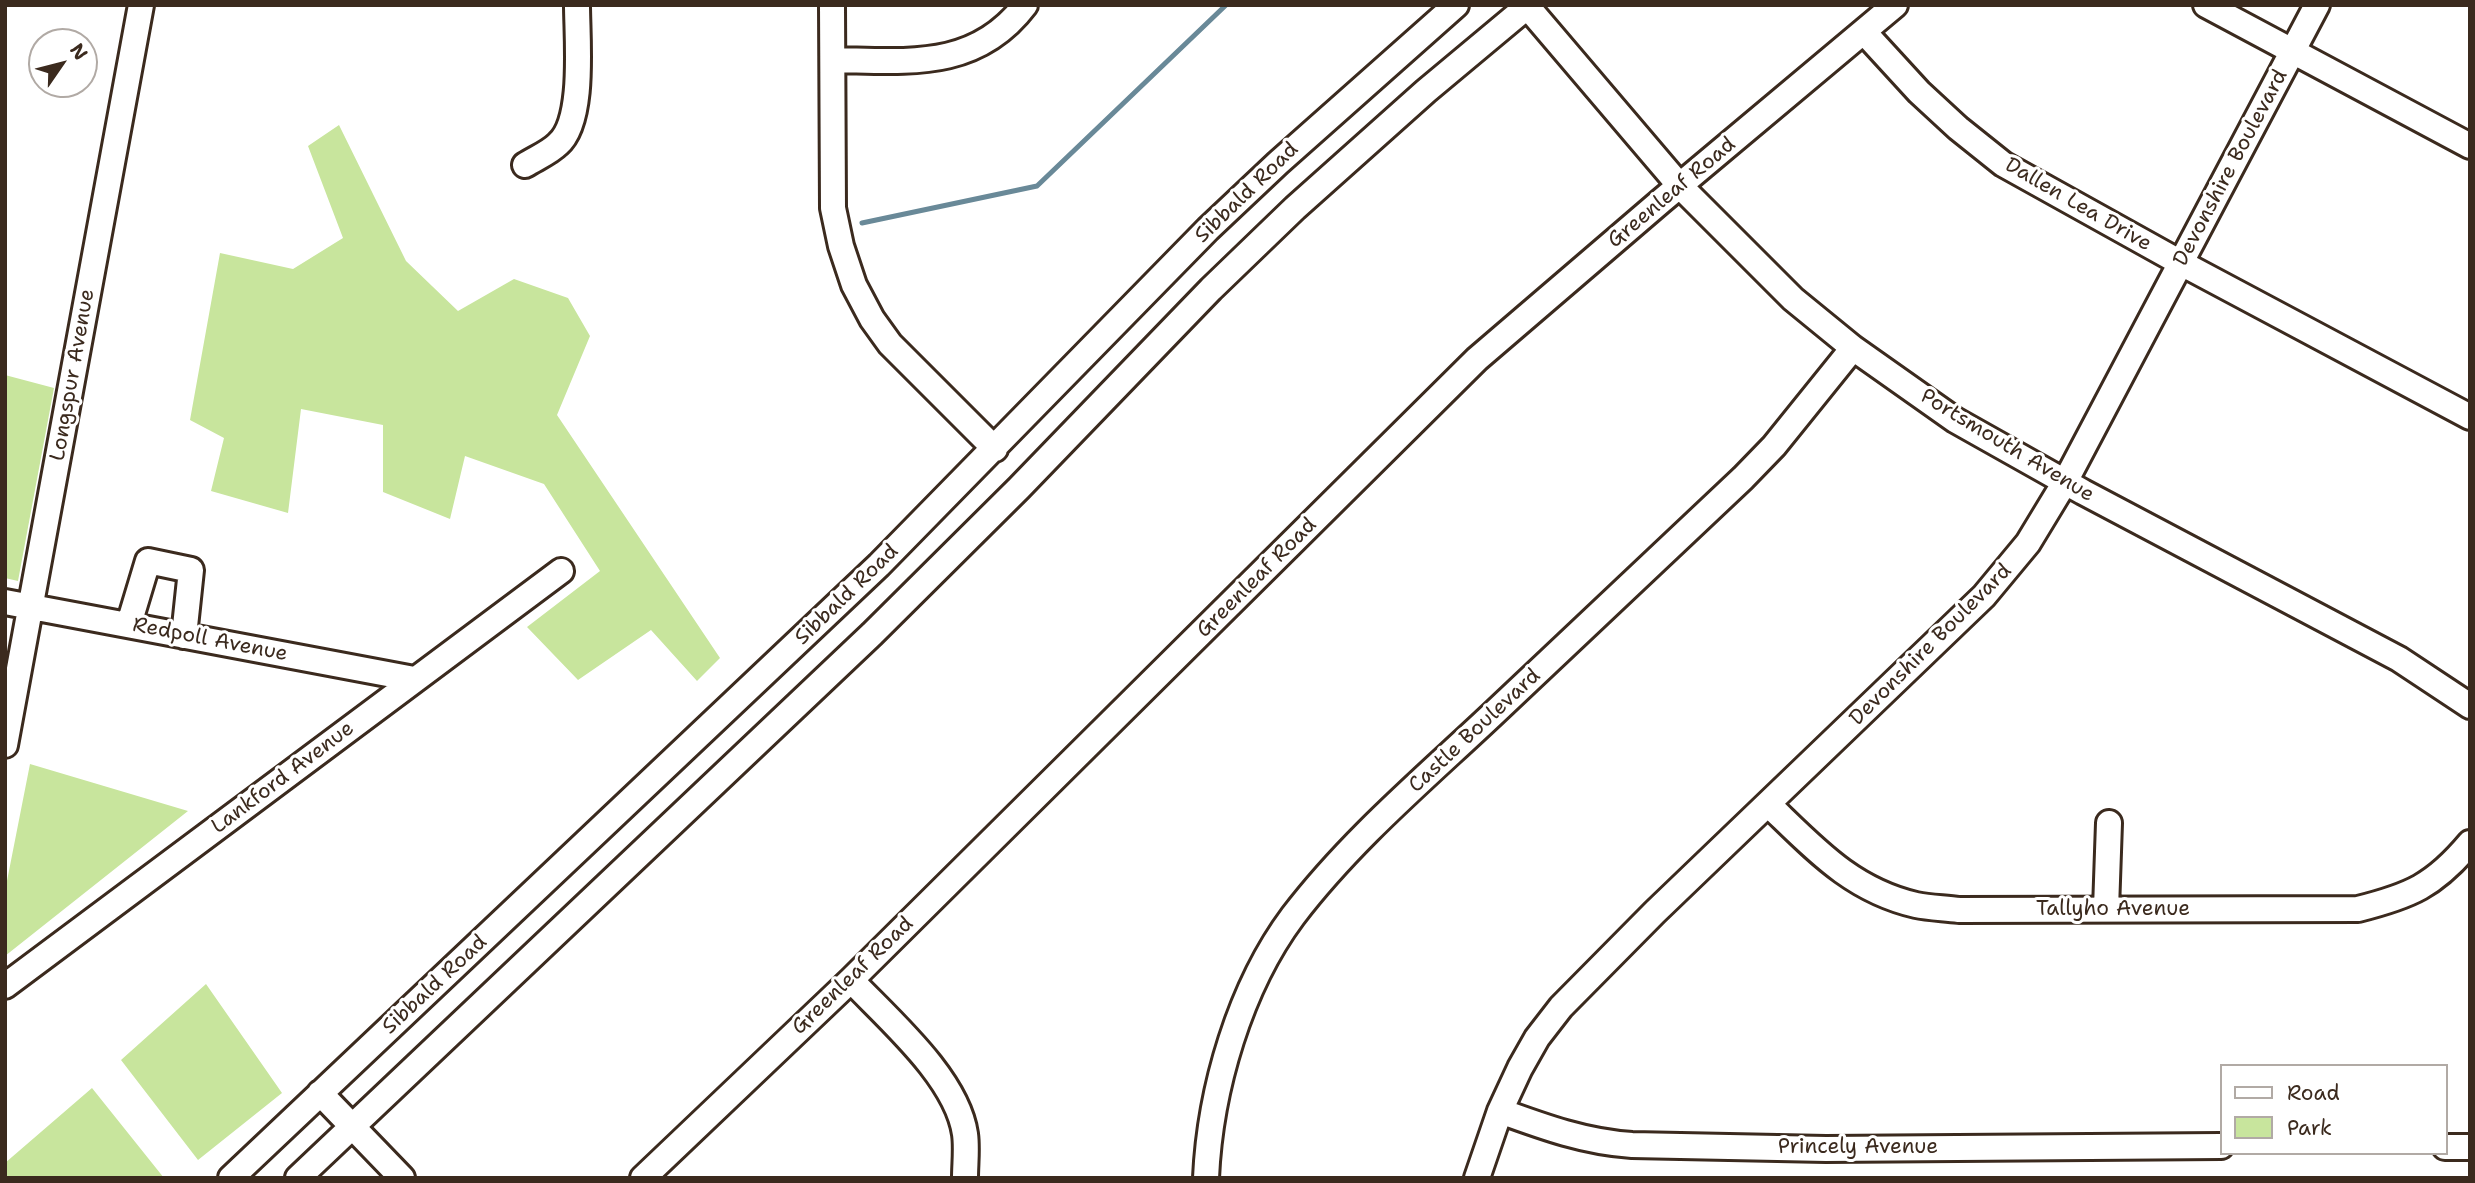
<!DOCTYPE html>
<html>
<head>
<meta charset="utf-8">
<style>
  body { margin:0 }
  #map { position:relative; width:2475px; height:1183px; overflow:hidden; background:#fff; font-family:"Shantell Sans",sans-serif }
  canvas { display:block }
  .frame { position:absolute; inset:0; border:7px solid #3b2a1e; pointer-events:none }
  .legend { position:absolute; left:2220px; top:1064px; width:228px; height:91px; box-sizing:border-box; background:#fff; border:2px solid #b1aaa5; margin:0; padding:9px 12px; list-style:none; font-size:21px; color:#3b2a1e }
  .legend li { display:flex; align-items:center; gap:14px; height:35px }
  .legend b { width:35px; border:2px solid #b1aaa5 }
  .north { position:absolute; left:28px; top:28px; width:70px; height:70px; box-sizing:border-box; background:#fff; border:2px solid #b1aaa5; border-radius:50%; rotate:55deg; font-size:19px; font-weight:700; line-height:28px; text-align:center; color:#3b2a1e }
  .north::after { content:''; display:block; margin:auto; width:24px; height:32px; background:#3b2a1e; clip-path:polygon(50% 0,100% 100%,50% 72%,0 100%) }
</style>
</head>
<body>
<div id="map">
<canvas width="2475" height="1183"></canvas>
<div class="frame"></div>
<ul class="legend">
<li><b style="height:9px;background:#fff"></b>Road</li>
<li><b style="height:19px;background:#c8e59d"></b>Park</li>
</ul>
<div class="north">N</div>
</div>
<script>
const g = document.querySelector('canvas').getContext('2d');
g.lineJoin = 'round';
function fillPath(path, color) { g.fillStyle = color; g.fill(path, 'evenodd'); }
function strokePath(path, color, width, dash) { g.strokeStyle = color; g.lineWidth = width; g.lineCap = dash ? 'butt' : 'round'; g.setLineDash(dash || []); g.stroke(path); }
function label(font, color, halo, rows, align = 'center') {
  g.font = font + ' "Shantell Sans",sans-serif'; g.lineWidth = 6; g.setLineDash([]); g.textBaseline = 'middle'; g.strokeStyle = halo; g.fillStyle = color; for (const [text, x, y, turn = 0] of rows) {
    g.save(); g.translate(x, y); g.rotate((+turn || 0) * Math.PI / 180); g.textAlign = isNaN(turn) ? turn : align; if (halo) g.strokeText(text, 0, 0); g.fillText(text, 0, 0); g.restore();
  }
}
fillPath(new Path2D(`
  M339,125L406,261L458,311L514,279L568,298L590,336L557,415L720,658L697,681L651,630L578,680L527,627L600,571L544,484L465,456L450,519L383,492V425L301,409L288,513L211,491L224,438L190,420L220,253L293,269L343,238L308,146Z
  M5,375L54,388L18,581L5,578Z
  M30,764L188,811L5,956V891Z
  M206,984L282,1093L198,1160L121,1060Z
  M92,1088L164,1178H5V1163Z`), '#c8e59d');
strokePath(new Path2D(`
  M862,223L1037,186L1226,5`), '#698998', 5);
const minor = new Path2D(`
  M832,5L833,208L841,246L854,285L872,319L890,344L995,449
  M1526,5L1680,186L1793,299L1853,348L1955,420L2083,492L2399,659L2470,706
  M2206,5L2470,146
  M1864,32L1919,92L1958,128L2003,164L2181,263L2470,417
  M833,60C906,61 975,71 1025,5
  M525,165C536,158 549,153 558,144C585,121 577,39 577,5
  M5,602L414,679
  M129,624L148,561L191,570L184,636
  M5,745L141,5
  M1768,804C1814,848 1851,890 1916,905C1930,908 1945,908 1959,910L2358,909C2410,896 2434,886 2470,843
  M2106,909L2109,823
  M851,980C889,1020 957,1078 965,1134C967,1148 965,1164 965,1178
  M5,986L561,571
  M320,1093L402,1178
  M1500,1111C1544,1127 1585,1142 1632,1145L1826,1149L2221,1146
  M2445,1147H2470
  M231,1178L879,565L1208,229L1278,163L1456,5
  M298,1178L872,634L1019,488L1211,289L1295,208L1426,91L1529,5
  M643,1178L851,980L1477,359L1660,202L1895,5
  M1206,1178C1210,1089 1240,987 1293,916C1351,840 1425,778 1494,713C1577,635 1660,556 1743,478L1774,446L1853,348
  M1477,1178L1500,1111L1520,1068L1537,1038L1561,1007L1655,912L1984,596L2028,543L2065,482L2317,5`);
strokePath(minor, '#3b2a1e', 30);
strokePath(minor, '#fff', 24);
label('21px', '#3b2a1e', '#fff', [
  ["Devonshire Boulevard",2231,168,-62],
  ["Sibbald Road",1247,193,-44],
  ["Greenleaf Road",1672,193,-40],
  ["Dallen Lea Drive",2078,205,30],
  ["Longspur Avenue",73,375,-80],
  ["Portsmouth Avenue",2007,446,31],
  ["Greenleaf Road",1257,578,-45],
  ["Sibbald Road",847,595,-44],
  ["Redpoll Avenue",210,640,11],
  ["Devonshire Boulevard",1931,645,-45],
  ["Castle Boulevard",1475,731,-43],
  ["Lankford Avenue",283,778,-37],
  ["Tallyho Avenue",2113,910],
  ["Greenleaf Road",853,976,-44],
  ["Sibbald Road",435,985,-43],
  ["Princely Avenue",1858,1148]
]);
</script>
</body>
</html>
